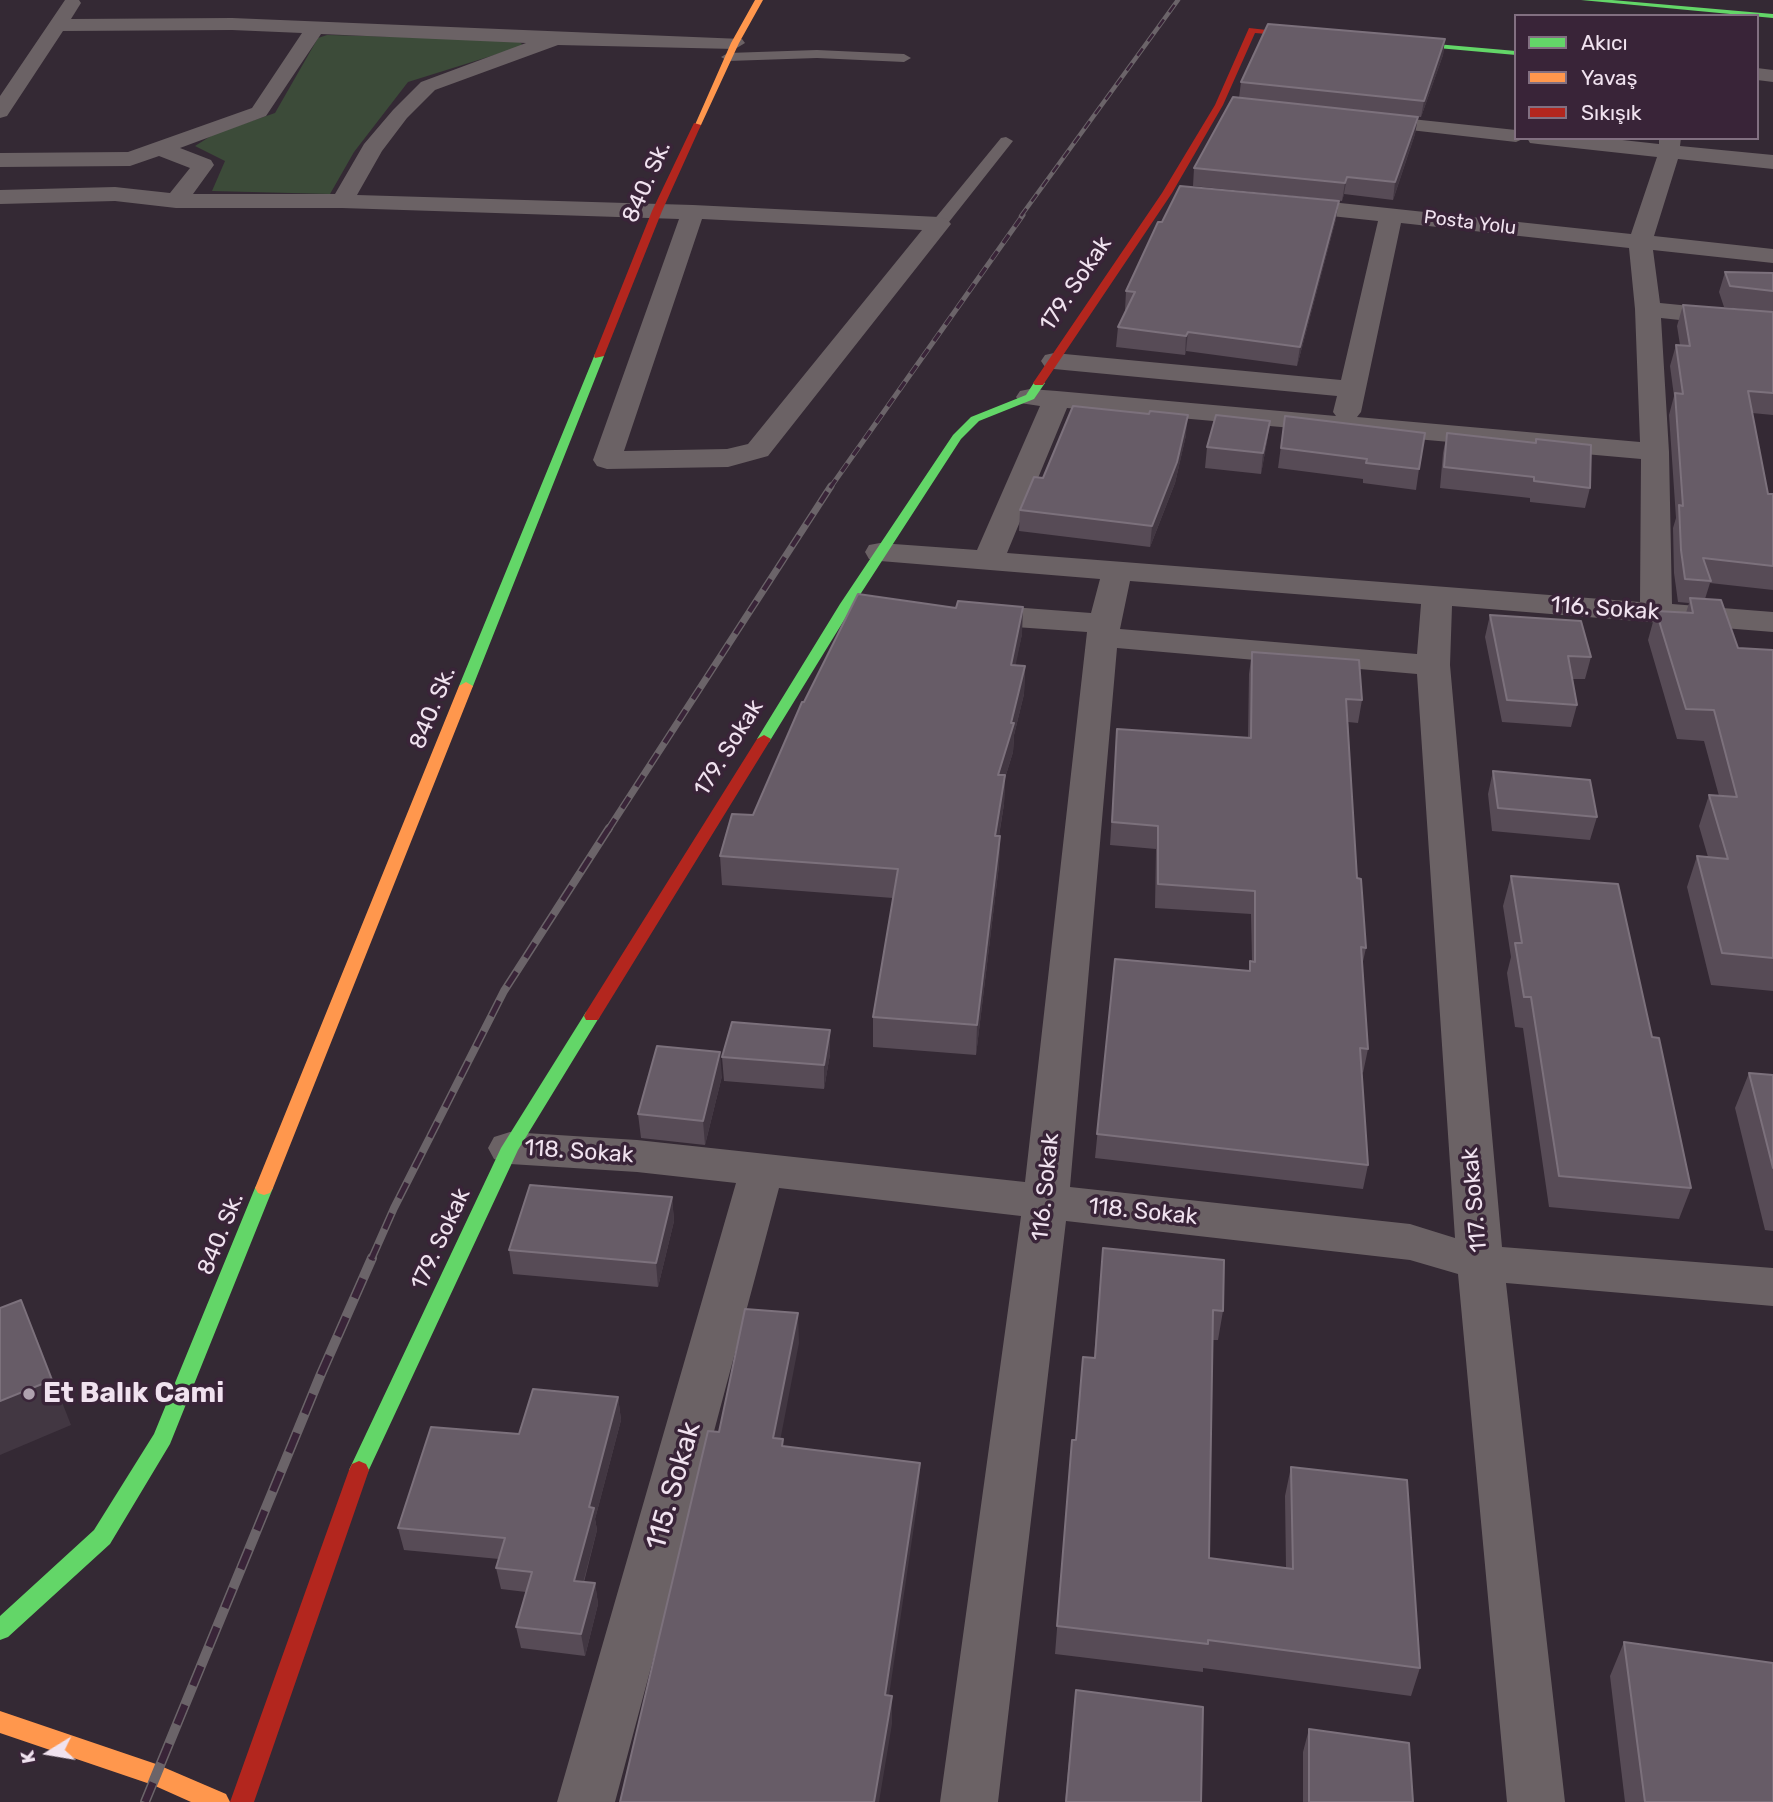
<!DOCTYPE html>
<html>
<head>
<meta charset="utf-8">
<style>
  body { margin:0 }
  #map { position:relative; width:1773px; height:1802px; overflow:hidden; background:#342934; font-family:Rubik,sans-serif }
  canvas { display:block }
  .legend { position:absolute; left:1514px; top:14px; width:245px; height:126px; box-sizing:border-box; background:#392438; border:2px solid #827081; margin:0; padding:9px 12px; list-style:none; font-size:21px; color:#f0e2ef }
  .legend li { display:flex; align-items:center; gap:14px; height:35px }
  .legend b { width:35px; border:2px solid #827081 }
  .north { position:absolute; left:14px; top:1718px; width:70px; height:70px; -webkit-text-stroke:5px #392438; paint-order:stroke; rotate:259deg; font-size:19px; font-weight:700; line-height:28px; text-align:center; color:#f0e2ef }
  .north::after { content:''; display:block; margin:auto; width:24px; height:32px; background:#f0e2ef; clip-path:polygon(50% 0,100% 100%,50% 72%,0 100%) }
</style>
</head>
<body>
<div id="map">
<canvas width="1773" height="1802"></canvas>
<ul class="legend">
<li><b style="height:9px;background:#63d668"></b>Akıcı</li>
<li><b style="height:9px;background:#ff974d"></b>Yavaş</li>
<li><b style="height:9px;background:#b3261e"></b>Sıkışık</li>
</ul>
<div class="north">K</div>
</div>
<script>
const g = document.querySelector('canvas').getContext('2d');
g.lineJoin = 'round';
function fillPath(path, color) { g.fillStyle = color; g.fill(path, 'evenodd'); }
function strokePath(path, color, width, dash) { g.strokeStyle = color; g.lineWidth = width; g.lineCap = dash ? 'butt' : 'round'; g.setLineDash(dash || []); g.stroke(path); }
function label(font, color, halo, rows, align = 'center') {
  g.font = font + ' Rubik,sans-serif'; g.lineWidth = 7; g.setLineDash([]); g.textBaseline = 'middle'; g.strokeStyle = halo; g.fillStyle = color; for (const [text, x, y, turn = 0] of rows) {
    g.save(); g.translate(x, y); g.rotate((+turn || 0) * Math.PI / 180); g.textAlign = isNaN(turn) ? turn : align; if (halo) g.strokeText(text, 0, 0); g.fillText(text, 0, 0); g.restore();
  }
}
fillPath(new Path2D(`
  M327,35L517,40L522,44L520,47L408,82L354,152L330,194L212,191L225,161L195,146L214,134L275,113L318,38Z`), '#3c4b39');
fillPath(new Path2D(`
  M817,50L904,54L911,58L904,62L817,58L728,61L721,57L728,53Z
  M1006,137L1013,141L945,227H933L931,224L933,221L1001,138Z`), '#6b6265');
fillPath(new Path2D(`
  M65,0H79L81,3L71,19L232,18L742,39L745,43L735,49L558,45L435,90L407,118L382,151L357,195L693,205L939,217L947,219L951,224L768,456L728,467L607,469L597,466L593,460L679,219L342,208H176L115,201L0,204V190L115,187L170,193L190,168L159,156L130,166L0,167V153L128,152L252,108L302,33L232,30L63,31L7,116L0,118V96ZM321,34L526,43L421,82L393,110L364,144L335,194H193L214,165L211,160L180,148L266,116ZM702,219L922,230L748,444L727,449L624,451Z
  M1757,68L1773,70V82L1757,80Z
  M1364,114L1516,130V138H1525L1516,142L1357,124L1353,120L1357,116Z
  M1527,138H1604L1659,144V138H1681L1680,146L1773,155V169L1678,159L1654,236L1773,249V263L1653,250L1660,303L1773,314V330L1661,318L1669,452L1672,604L1773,612V632L1452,606L1450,665L1502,1247L1773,1268V1306L1506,1283L1565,1802H1507L1458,1274L1410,1260L1066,1221L998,1802H940L1021,1216L779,1188L615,1802H557L736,1183L637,1172L510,1164L494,1159L488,1148L494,1137L510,1132L637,1140L1025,1182L1087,632L972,624L961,621L956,614L961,607L972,604L1091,613L1100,579L880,561L869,559L865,552L869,545L880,543L977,550L1040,406L1020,403L1016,397L1020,391L1030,389L1057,391L1336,416L1333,412L1337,396L1054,369L1045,367L1041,361L1045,355L1054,353L1341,380L1378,221L1284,211L1276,209L1273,204L1276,199L1284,197L1631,234L1657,157L1538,144L1530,143ZM1401,223L1629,248L1635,309L1640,442L1357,417L1361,412ZM1067,408L1641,459L1640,602L1007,553ZM1130,581L1421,604L1417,654L1120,629ZM1117,648L1417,674L1455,1238L1410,1224L1070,1187Z`), '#6b6265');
fillPath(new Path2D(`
  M1581,0H1612L1773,14V18Z
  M1390,40L1516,51V55L1393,44Z
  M595,354L604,356L473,686L471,689H461L459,686Z
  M1039,380L1045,383L1034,399L979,421L961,439L854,604L771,739L769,742H759L757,739L840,604L953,435L971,417L1026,395L1035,381Z
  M592,1010L600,1016L518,1150L366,1476L359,1479L352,1476L349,1470L501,1148L586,1012Z
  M264,1181L270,1183L273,1188L170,1444L110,1544L8,1637L0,1640V1616L94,1530L154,1434L255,1188L258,1183Z`), '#63d668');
fillPath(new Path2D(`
  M755,0H763L739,43L701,125L694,127L731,43Z
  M466,682L473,686L273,1188L270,1193L264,1195L258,1193L255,1188L459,686Z
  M0,1711L156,1764L226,1794L230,1802H191L153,1785L0,1733Z`), '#ff974d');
fillPath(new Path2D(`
  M1249,28L1320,36L1316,38L1255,33L1223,105L1172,193L1043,385H1035L1033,383L1162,193L1215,105Z
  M694,123L701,125L662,211L604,356L595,358L594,356L652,211Z
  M764,735L771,739L598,1020H586L584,1016L586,1012L757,739Z
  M359,1461L366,1464L369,1470L254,1802H230L349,1470L352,1464Z`), '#b3261e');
const railFar4 = new Path2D(`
  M1021,216L1178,0`);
const railFar3 = new Path2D(`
  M830,488L1023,215`);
const railFar2 = new Path2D(`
  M608,830L831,486`);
const railFar1 = new Path2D(`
  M371,1260L394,1208L504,991L609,828`);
const rail = new Path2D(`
  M145,1802L321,1374L372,1258`);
strokePath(railFar4, '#6b6469', 4.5);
strokePath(railFar3, '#6b6469', 5);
strokePath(railFar2, '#6b6469', 7);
strokePath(railFar1, '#6b6469', 8);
strokePath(rail, '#6b6469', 10);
strokePath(railFar4, '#392438', 2.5, [9]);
strokePath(railFar3, '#392438', 3.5, [10]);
strokePath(railFar2, '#392438', 4.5, [13]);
strokePath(railFar1, '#392438', 5, [17]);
strokePath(rail, '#392438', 7, [21]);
fillPath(new Path2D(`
  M1445,39L1443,55L1421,117H1418L1415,134L1393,200L1344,194L1342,201L1193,186L1194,168L1239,98L1241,82Z
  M1336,219L1297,366L1186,351L1185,355L1116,347L1118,327L1126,310H1125L1126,291Z
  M1725,272L1773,273V415L1752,413L1768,494H1773V590L1710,583L1705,599L1738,648L1773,650V991L1711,985L1687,887L1697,856L1708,857L1699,826L1709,795L1719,796L1704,741L1677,739L1648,640L1656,611L1686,613L1689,603L1678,602L1674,573L1673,528L1676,518L1669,415L1674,396L1670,366L1676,345H1680L1677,326L1683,305L1760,311L1724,307L1719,292Z
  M1149,414L1186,435L1175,483L1150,547L1019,531L1020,510L1043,478Z
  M1285,416L1419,469L1416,490L1363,483V479L1278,468Z
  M1270,421L1267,441L1261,474L1205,468L1207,447Z
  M1447,433L1536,443V439L1590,488L1585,508L1530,502V498L1440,488L1443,453Z
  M1490,615L1591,657L1585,679H1572L1577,705L1571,727L1502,722L1485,637Z
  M1022,634L1015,665L1025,666L1024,694L1014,735L1013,752L1005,778L1004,804L999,836H1000L999,865L976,1055L873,1047V1017L893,898L722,885L720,856L753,815L804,702Z
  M1252,652L1362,700L1358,723L1348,722L1357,878L1366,948L1362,966L1368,1049L1363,1073L1362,1072L1368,1165L1363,1189L1095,1158L1115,959L1249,971L1250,961H1252L1251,914L1155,908L1156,849L1110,845L1117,729L1248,738L1249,674Z
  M1493,771L1597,817L1590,840L1492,831L1488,794Z
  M1511,876L1652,1037L1691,1188L1679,1219L1549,1207L1523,1028L1515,1027L1507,973L1511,957L1503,906Z
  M830,1054L824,1089L724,1081L722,1057Z
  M1749,1073L1773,1075V1231L1765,1230L1735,1108Z
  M722,1076L705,1145L641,1138L638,1114Z
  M672,1197L674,1221L658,1287L513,1274L509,1250Z
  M1103,1248L1223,1311L1218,1340H1212L1209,1558L1286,1568L1285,1496L1291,1467L1420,1668L1411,1696L1203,1668V1672L1055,1654L1072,1440H1076L1094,1358Z
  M618,1397L621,1420L595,1519L597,1530L584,1582L595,1583L598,1604L585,1656L521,1648L516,1627L526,1592L501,1589L496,1568L499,1559L404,1550L398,1528L519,1434Z
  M1624,1642L1773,1802H1625L1610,1676Z
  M1076,1690L1201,1802H1065Z
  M1309,1729L1413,1802H1303V1752Z`), '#574b56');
fillPath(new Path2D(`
  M1445,39L1443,55L1421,117L1424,101Z
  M1418,117L1415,134L1393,200L1395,182Z
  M1347,177L1344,194L1342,201L1345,183Z
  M1339,201L1336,219L1297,366L1300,347Z
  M1188,332L1186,351L1185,355L1186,336Z
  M1188,415L1186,435L1175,483L1150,547L1152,526Z
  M1270,421L1267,441L1261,474L1263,453Z
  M1023,607L1022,634L1010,693L1011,665Z
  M1025,666L1024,694L1014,735L1013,752L1005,778L1004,804L994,865L998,775Z
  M1000,836L999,865L976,1055L977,1025Z
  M830,1030V1054L824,1089V1065Z
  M720,1052L722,1076L705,1145L703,1121Z
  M672,1197L674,1221L658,1287L656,1263Z
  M21,1300L40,1346L71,1425L0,1455V1401Z
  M798,1313L799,1343L775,1467L773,1438Z
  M618,1397L621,1420L595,1519L597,1530L578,1602L574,1581L589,1507Z
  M920,1463L919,1492L885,1723V1695Z
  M595,1583L598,1604L585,1656L581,1634Z
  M892,1696V1724L879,1802H874Z`), '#423742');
const building = new Path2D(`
  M1268,24L1445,39L1424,101L1241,82Z
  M1233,97L1418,117L1395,182L1347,177L1345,183L1194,168Z
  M1180,186L1339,201L1300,347L1188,332L1186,336L1118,327L1135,292L1126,291L1158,222H1162Z
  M1725,272L1773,273V291L1730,286Z
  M1683,305L1773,312V393L1748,391L1768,494H1773V566L1703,558L1711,581L1685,579L1681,550L1679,505L1683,506L1675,393L1683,394L1676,345L1690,346Z
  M1073,406L1149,414L1150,411L1188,415L1177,462L1152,526L1020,510L1034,477L1043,478Z
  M1216,415L1270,421L1263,453L1207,447Z
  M1285,416L1425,433L1419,469L1366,463L1367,459L1281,448Z
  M1447,433L1536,443V439L1591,445L1590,488L1534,481V477L1444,467Z
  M858,594L956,608L958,601L1023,607L1011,665L1025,666L1011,723H1014L998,775H1005L995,836H1000L977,1025L873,1017L898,869L720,856L732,814L753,815L802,702H804Z
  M1690,598L1721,600L1738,648L1773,650V958L1722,953L1697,856L1728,859L1709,795L1737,797L1714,710L1686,709L1656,611L1693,613Z
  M1490,615L1581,621L1591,657L1568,656L1577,705L1507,700Z
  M1252,652L1359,660L1362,700L1346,699L1357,878L1361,879L1366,948L1361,947L1368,1049L1360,1048L1368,1165L1097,1134L1115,959L1250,971V961L1255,962V891L1158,884V826L1112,822L1117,729L1251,738Z
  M1493,771L1590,780L1597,817L1498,808Z
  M1511,876L1618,884L1652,1037L1659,1038L1691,1188L1559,1176L1531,997H1524L1515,943H1522Z
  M732,1022L830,1030L824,1065L722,1057Z
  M657,1046L720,1052L703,1121L638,1114Z
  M1749,1073L1773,1075V1168Z
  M530,1185L672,1197L656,1263L509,1250Z
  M1103,1248L1224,1260L1223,1311L1213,1310L1209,1558L1293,1569L1291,1467L1407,1480L1420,1668L1208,1640V1644L1057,1626L1072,1440H1076L1083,1357L1095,1358Z
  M21,1300L52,1380L0,1401V1308Z
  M745,1309L798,1313L773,1438L783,1439L782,1446L920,1463L885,1695L892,1696L874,1802H620L708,1431L719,1432Z
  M533,1389L618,1397L589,1507L594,1508L574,1581L595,1583L581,1634L516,1627L532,1572L496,1568L505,1538L398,1528L431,1427L519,1434Z
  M1624,1642L1773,1663V1802H1645Z
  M1076,1690L1203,1707L1201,1802H1066Z
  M1309,1729L1409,1743L1413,1802H1309Z`);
fillPath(building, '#675c67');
strokePath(building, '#7c717c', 2);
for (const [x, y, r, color] of [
  [29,1394,7,"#aea1ae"]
]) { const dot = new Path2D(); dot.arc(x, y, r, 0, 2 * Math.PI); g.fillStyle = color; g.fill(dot); strokePath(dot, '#392438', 2.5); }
label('19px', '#f0e2ef', '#392438', [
  ["Posta Yolu",1470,223,7]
]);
label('23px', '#f0e2ef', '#392438', [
  ["840. Sk.",647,182,-66],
  ["179. Sokak",1076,284,-56],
  ["116. Sokak",1605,609,4],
  ["840. Sk.",433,708,-68],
  ["179. Sokak",729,748,-58],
  ["118. Sokak",579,1152,4],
  ["116. Sokak",1046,1187,-84],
  ["117. Sokak",1475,1200,-95],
  ["118. Sokak",1143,1212,6],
  ["840. Sk.",221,1234,-68],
  ["179. Sokak",441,1239,-65]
]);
label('bold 28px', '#f0e2ef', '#392438', [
  ["Et Balık Cami",43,1394]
], 'left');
label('28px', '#f0e2ef', '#392438', [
  ["115. Sokak",674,1486,-74]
]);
</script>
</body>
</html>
